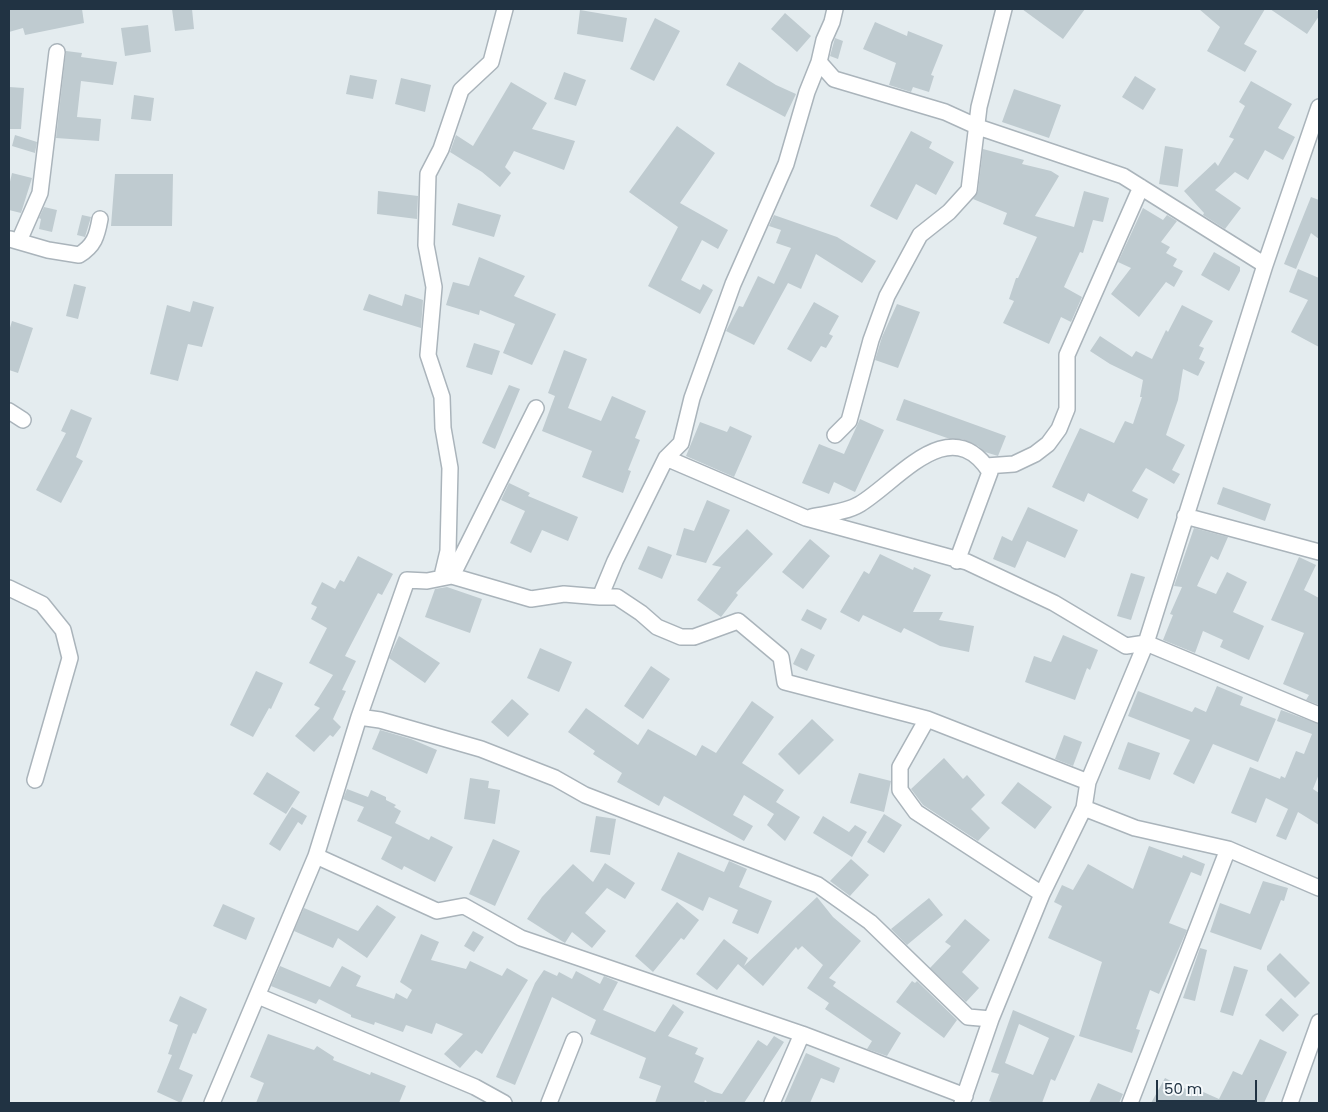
<!DOCTYPE html>
<html>
<head>
<meta charset="utf-8">
<style>
  body { margin:0 }
  #map { position:relative; width:1328px; height:1112px; overflow:hidden; background:#e4ecef; font-family:Poppins,sans-serif }
  canvas { display:block }
  .frame { position:absolute; inset:0; border:10px solid #213343; pointer-events:none }
  .scale { position:absolute; left:1156px; top:1080px; width:101px; height:22px; box-sizing:border-box; border:2px solid #213343; border-top:0; padding-left:6px; font-size:15px; line-height:18px; white-space:nowrap; color:#213343; -webkit-text-stroke:4px #f5f9fb; paint-order:stroke }
</style>
</head>
<body>
<div id="map">
<canvas width="1328" height="1112"></canvas>
<div class="frame"></div>
<div class="scale">50 m</div>
</div>
<script>
const g = document.querySelector('canvas').getContext('2d');
g.lineJoin = 'round';
function fillPath(path, color) { g.fillStyle = color; g.fill(path, 'evenodd'); }
function strokePath(path, color, width, dash) { g.strokeStyle = color; g.lineWidth = width; g.lineCap = dash ? 'butt' : 'round'; g.setLineDash(dash || []); g.stroke(path); }
fillPath(new Path2D(`
  M9,9H82L84,23L25,35L23,28L9,32Z
  M172,9H192L194,29L175,31Z
  M1022,9H1085L1063,39Z
  M1199,9H1265L1244,44L1257,51L1245,72L1207,51L1220,27Z
  M1270,9H1314L1319,12V16L1307,34Z
  M580,10L627,18L623,42L577,34Z
  M785,13L811,36L797,52L771,29Z
  M655,18L680,31L654,81L630,69Z
  M875,22L907,36L908,31L943,45L931,75L934,76L929,92L913,87L911,92L889,85L896,63L863,49Z
  M148,25L151,52L125,56L121,28Z
  M835,38L843,41L838,59L830,56Z
  M66,51L82,53L81,57L117,62L113,85L81,81L77,117L101,119L99,141L56,138Z
  M739,62L776,85L796,94L785,117L726,85Z
  M564,72L586,80L576,106L554,99Z
  M350,75L377,80L373,99L346,94Z
  M1135,76L1156,89L1143,110L1122,97Z
  M401,78L431,85L425,112L395,104Z
  M1251,81L1292,104L1278,128L1295,137L1283,160L1265,150L1248,180L1235,172L1215,190L1241,208L1225,229L1203,215L1204,213L1184,191L1215,162L1218,166L1234,139L1229,137L1245,106L1239,102Z
  M511,82L547,103L532,129L575,141L564,170L514,151L505,167L511,173L500,187L482,172L450,152L456,135L473,146Z
  M9,87L24,88L21,129H9Z
  M1014,89L1061,105L1049,138L1002,122Z
  M134,95L154,98L151,121L131,119Z
  M677,126L715,153L680,203L728,230L718,249L702,240L681,280L700,290L703,284L713,290L700,314L648,286L678,227L629,192Z
  M911,131L932,142L929,148L954,162L936,195L916,184L897,220L870,206Z
  M15,135L37,142L35,153L12,146Z
  M1165,146L1183,149L1178,187L1159,184Z
  M983,149L1024,160L1022,164L1051,171L1059,176L1035,216L1074,227L1084,191L1109,198L1103,222L1093,220L1083,253L1080,252L1064,287L1082,297L1071,322L1061,317L1049,344L1003,323L1014,301L1009,299L1016,278H1018L1037,237L1003,224L1007,213L973,199L978,191Z
  M12,173L32,178L21,213L9,210V186Z
  M115,174H173L172,226H111Z
  M378,191L418,196L417,219L377,214Z
  M1311,197L1319,200V239L1311,233L1296,269L1284,264Z
  M458,203L501,215L494,237L452,225Z
  M44,207L57,210L52,232L39,229L41,219L39,218Z
  M1143,208L1163,220L1167,215L1177,221L1161,242L1170,247L1166,253L1177,259L1173,266L1183,271L1174,287L1166,282L1139,317L1111,294L1131,268L1118,262Z
  M82,215L91,217L85,237L77,235Z
  M774,215L837,237L876,261L862,283L816,254L801,289L788,283L754,345L726,331L739,306L743,307L758,276L774,284L791,248L776,243L781,230L769,226Z
  M1214,252L1240,267V271L1229,291L1201,275Z
  M479,257L525,276L514,296L556,314L532,365L503,353L515,324L480,310L479,315L446,305L453,282L469,286Z
  M1298,269L1319,278V347L1291,332L1308,300L1289,292Z
  M74,284L86,287L78,319L66,316Z
  M369,294L402,306L405,294L423,300L421,328L363,310Z
  M193,301L214,307L202,347L188,344L178,381L150,374L167,305L190,312Z
  M814,302L839,316L829,334L833,336L826,348L821,346L811,362L787,349Z
  M897,304L920,312L898,368L875,360L882,337Z
  M1182,305L1213,321L1199,346L1204,348L1199,359L1205,362L1198,376L1183,369L1178,400L1166,435L1185,445L1172,470L1180,474L1174,484L1146,468L1132,491L1148,499L1138,519L1088,493L1084,502L1052,487L1080,428L1114,443L1125,421L1133,424L1142,397H1140L1143,380L1110,364L1090,351L1100,336L1132,357L1136,351L1152,359L1166,330L1168,332Z
  M12,321L33,328L18,373L9,370V331Z
  M474,343L500,351L492,375L466,367Z
  M564,350L587,359L568,408L601,421L612,396L646,411L635,438L640,440L628,470L631,471L623,493L582,477L592,451L542,431L555,396L548,393Z
  M509,385L520,389L495,449L482,443Z
  M904,399L1006,436L998,456L985,452L978,446L962,439H950L896,420Z
  M71,409L92,418L76,457L83,461L61,503L36,490L66,433L61,431Z
  M860,419L884,430L855,492L834,482L829,494L802,483L819,444L844,454Z
  M700,422L727,432L730,426L752,436L734,477L686,456Z
  M509,483L530,493L528,496L578,517L568,541L542,530L531,553L510,543L525,511L501,500Z
  M1223,487L1271,504L1265,521L1217,504Z
  M707,500L730,510L706,563L676,555L684,528L694,531Z
  M1028,507L1078,530L1065,558L1027,541L1015,568L993,559L1002,536L1012,541Z
  M1194,528L1228,537L1218,560L1211,556L1197,586L1216,594L1227,572L1247,582L1233,612L1264,626L1249,660L1220,647L1223,640L1203,631L1195,653L1163,640L1173,615L1170,614L1182,587L1174,586Z
  M747,529L773,554L736,593L738,595L721,617L697,600L721,567L712,565Z
  M810,539L830,556L803,589L782,572Z
  M648,546L672,555L662,579L638,569Z
  M880,554L913,570L914,567L931,575L913,612H943L939,620L974,626L969,652L940,646L904,628L901,633L863,615L859,622L840,612L864,571L869,574Z
  M358,556L393,574L382,595L378,593L345,656L356,661L342,690L346,691L333,719L341,727L333,737L330,735L314,752L295,736L320,708L314,705L333,675L309,663L327,628L311,619L317,607L311,604L322,582L335,589L340,580L344,582Z
  M1299,557L1316,565L1304,590L1319,598V705L1306,700L1309,695L1283,684L1304,633L1271,620Z
  M1131,573L1145,577L1131,620L1117,616Z
  M447,587L482,599L470,633L425,617L435,589Z
  M807,609L827,619L821,630L801,620Z
  M1063,635L1098,650L1090,670L1087,668L1075,700L1025,682L1034,656L1051,662Z
  M399,636L440,663L425,683L389,658Z
  M540,648L572,662L559,692L527,678Z
  M801,648L815,655L807,671L793,664Z
  M651,666L670,679L643,719L624,706Z
  M256,671L283,683L271,709L269,708L253,737L230,725Z
  M1217,686L1243,697L1240,705L1276,719L1258,762L1213,744L1194,784L1173,774L1190,740L1128,716L1138,691L1192,712L1195,707L1206,712Z
  M512,699L529,714L508,737L491,722Z
  M752,701L774,717L742,763L784,790L776,802L800,817L785,841L767,825L774,814L744,795L733,815L753,826L744,841L664,796L659,806L617,782L622,773L593,754L595,751L568,732L586,708L638,745L648,729L696,756L702,745L716,753Z
  M1281,710L1319,724V774L1313,789L1319,793V825L1298,812L1286,840L1276,836L1288,809L1266,798L1256,823L1231,813L1250,767L1280,779L1281,776L1285,778L1296,751L1304,754L1312,734L1277,721Z
  M812,719L834,740L799,775L778,754Z
  M380,730L411,739L437,750L427,774L372,749Z
  M1064,735L1082,742L1073,766L1055,759Z
  M1128,742L1160,753L1150,780L1118,769Z
  M944,758L963,779L967,775L985,795L971,809L990,828L978,841L923,805L911,789Z
  M267,772L300,792L286,814L253,794Z
  M859,773L891,781L884,812L850,803Z
  M470,778L489,781L488,788L500,790L495,824L464,819Z
  M1018,782L1052,807L1035,829L1001,803Z
  M347,789L368,797L371,790L386,797V800L396,805L394,807L401,811L395,823L429,840L431,836L453,847L435,882L404,866L402,870L381,859L392,837L357,821L364,807L343,799Z
  M292,807L307,816L302,825L298,822L280,851L269,844Z
  M884,814L902,825L884,853L867,842Z
  M596,816L616,819L610,855L590,852Z
  M823,816L849,832L855,825L867,832L852,857L813,833Z
  M493,839L520,851L495,906L469,894Z
  M1149,846L1182,858L1183,855L1205,864L1201,876L1191,872L1169,923L1187,930L1159,994L1150,990L1136,1029L1140,1030L1132,1053L1079,1036L1102,962L1048,938L1062,906L1054,902L1062,885L1073,890L1088,864L1133,889Z
  M678,852L724,872L729,861L747,869L739,887L772,901L758,934L732,923L738,910L709,897L703,911L661,890Z
  M851,859L869,875L850,896L830,881Z
  M605,863L635,883L625,899L607,888L585,913L606,931L592,948L572,932L565,943L527,919L542,897L573,864L593,882Z
  M1263,881L1288,888L1284,901L1281,900L1261,950L1210,932L1220,903L1250,914Z
  M817,897L833,917L861,941L829,978L836,982L833,986L901,1033L887,1056L867,1049L872,1041L825,1009L829,1003L807,988L823,965L802,946L798,950L796,947L763,986L738,964L717,990L696,974L724,939L748,958L744,966Z
  M929,898L943,915L907,945L891,929Z
  M677,902L699,920L684,940L681,938L653,972L635,956Z
  M223,904L255,918L246,940L213,926Z
  M377,905L396,917L367,958L338,938L333,948L294,931L304,908L358,931Z
  M965,919L990,940L962,972L979,988L966,1002L930,968L951,946L945,942Z
  M473,931L484,937L474,952L464,946Z
  M421,934L439,942L431,960L466,969L470,961L502,976L507,968L528,980L482,1054L476,1050L460,1068L444,1054L463,1034L436,1023L432,1034L406,1025L403,1032L375,1022L374,1025L351,1017V1015L319,999L316,1004L271,986L280,966L330,987L342,966L361,976L356,986L394,999L396,993L407,999L412,990L400,982Z
  M1200,948L1207,950L1195,1001L1183,998Z
  M1280,953L1310,983L1295,998L1267,970V966Z
  M1234,966L1248,970L1233,1016L1220,1012Z
  M544,970L557,976L559,972L572,979L576,971L600,984L604,976L618,982L603,1010L655,1032L673,1004L684,1012L668,1036L698,1048L695,1054L704,1058L694,1082L714,1092L722,1094L758,1040L767,1046L774,1036L784,1042L744,1103H708L705,1100L704,1103H655L661,1086L639,1078L646,1058L590,1034L596,1020L552,997L515,1085L496,1077L535,983Z
  M912,981L915,983L917,981L957,1020L944,1038L896,1002Z
  M180,996L207,1009L196,1034L193,1033L179,1069L193,1075L181,1103L157,1092L172,1055L168,1054L178,1025L169,1021Z
  M1281,998L1299,1015L1283,1032L1265,1015Z
  M1013,1010L1075,1036L1055,1081L1051,1079L1042,1103H995L989,1101L999,1074L991,1072ZM1019,1024L1049,1038L1033,1075L1005,1063Z
  M268,1034L314,1050L317,1046L334,1057L333,1060L370,1075L371,1072L406,1086L399,1103H256L264,1083L250,1077Z
  M1260,1039L1287,1052L1264,1103H1151L1165,1078L1190,1091L1192,1087L1219,1099L1233,1071L1242,1075Z
  M806,1053L840,1068L834,1083L821,1078L810,1103H784Z
  M1098,1083L1123,1094L1119,1103H1089Z`), '#bfcbd0');
const minor = new Path2D(`
  M819,62L834,79L945,112L978,127L1123,176L1265,265
  M10,239L48,250L79,255C94,246 97,236 100,219
  M19,241L40,193L57,52
  M9,411L23,420
  M835,435L849,421L871,340L887,296L920,235L949,212L969,190L979,107L1004,9
  M666,458L806,518L967,562L1054,603L1126,646L1146,643L1319,715
  M986,466L1014,464L1035,454L1048,444L1059,429L1067,409V355L1141,187
  M1185,516L1319,552
  M811,517C826,514 847,512 860,504C898,481 950,410 990,472L957,561
  M442,576L448,551L450,468L443,428L442,397L428,355L434,287L426,245L428,174L441,149L461,90L491,62L505,9
  M452,576L536,408
  M9,588L42,604L63,630L70,658L35,780
  M600,597H617L641,613L657,627L681,637H694L738,621L781,657L785,682L927,719L900,767V790L916,812L1042,894
  M359,717L380,720L481,749L555,778L585,795L818,885L870,922L968,1017L991,1019
  M927,719L1088,782
  M1084,808L1135,828L1228,849L1319,888
  M316,856L437,911L464,906L521,938L802,1034L965,1096
  M258,996L475,1087L504,1103
  M212,1103L316,856L359,717L407,580L427,581L452,576L531,599L564,594L600,597L615,561L666,458L681,443L692,398L733,284L786,164L807,92L819,62L824,40L832,22L835,9
  M549,1103L574,1040
  M772,1103L802,1034
  M962,1103L991,1019L1042,894L1084,808L1088,782L1146,643L1265,265L1319,107
  M1130,1103L1228,849
  M1290,1103L1319,1022`);
strokePath(minor, '#aab4bb', 18);
strokePath(minor, '#fff', 15);
</script>
</body>
</html>
